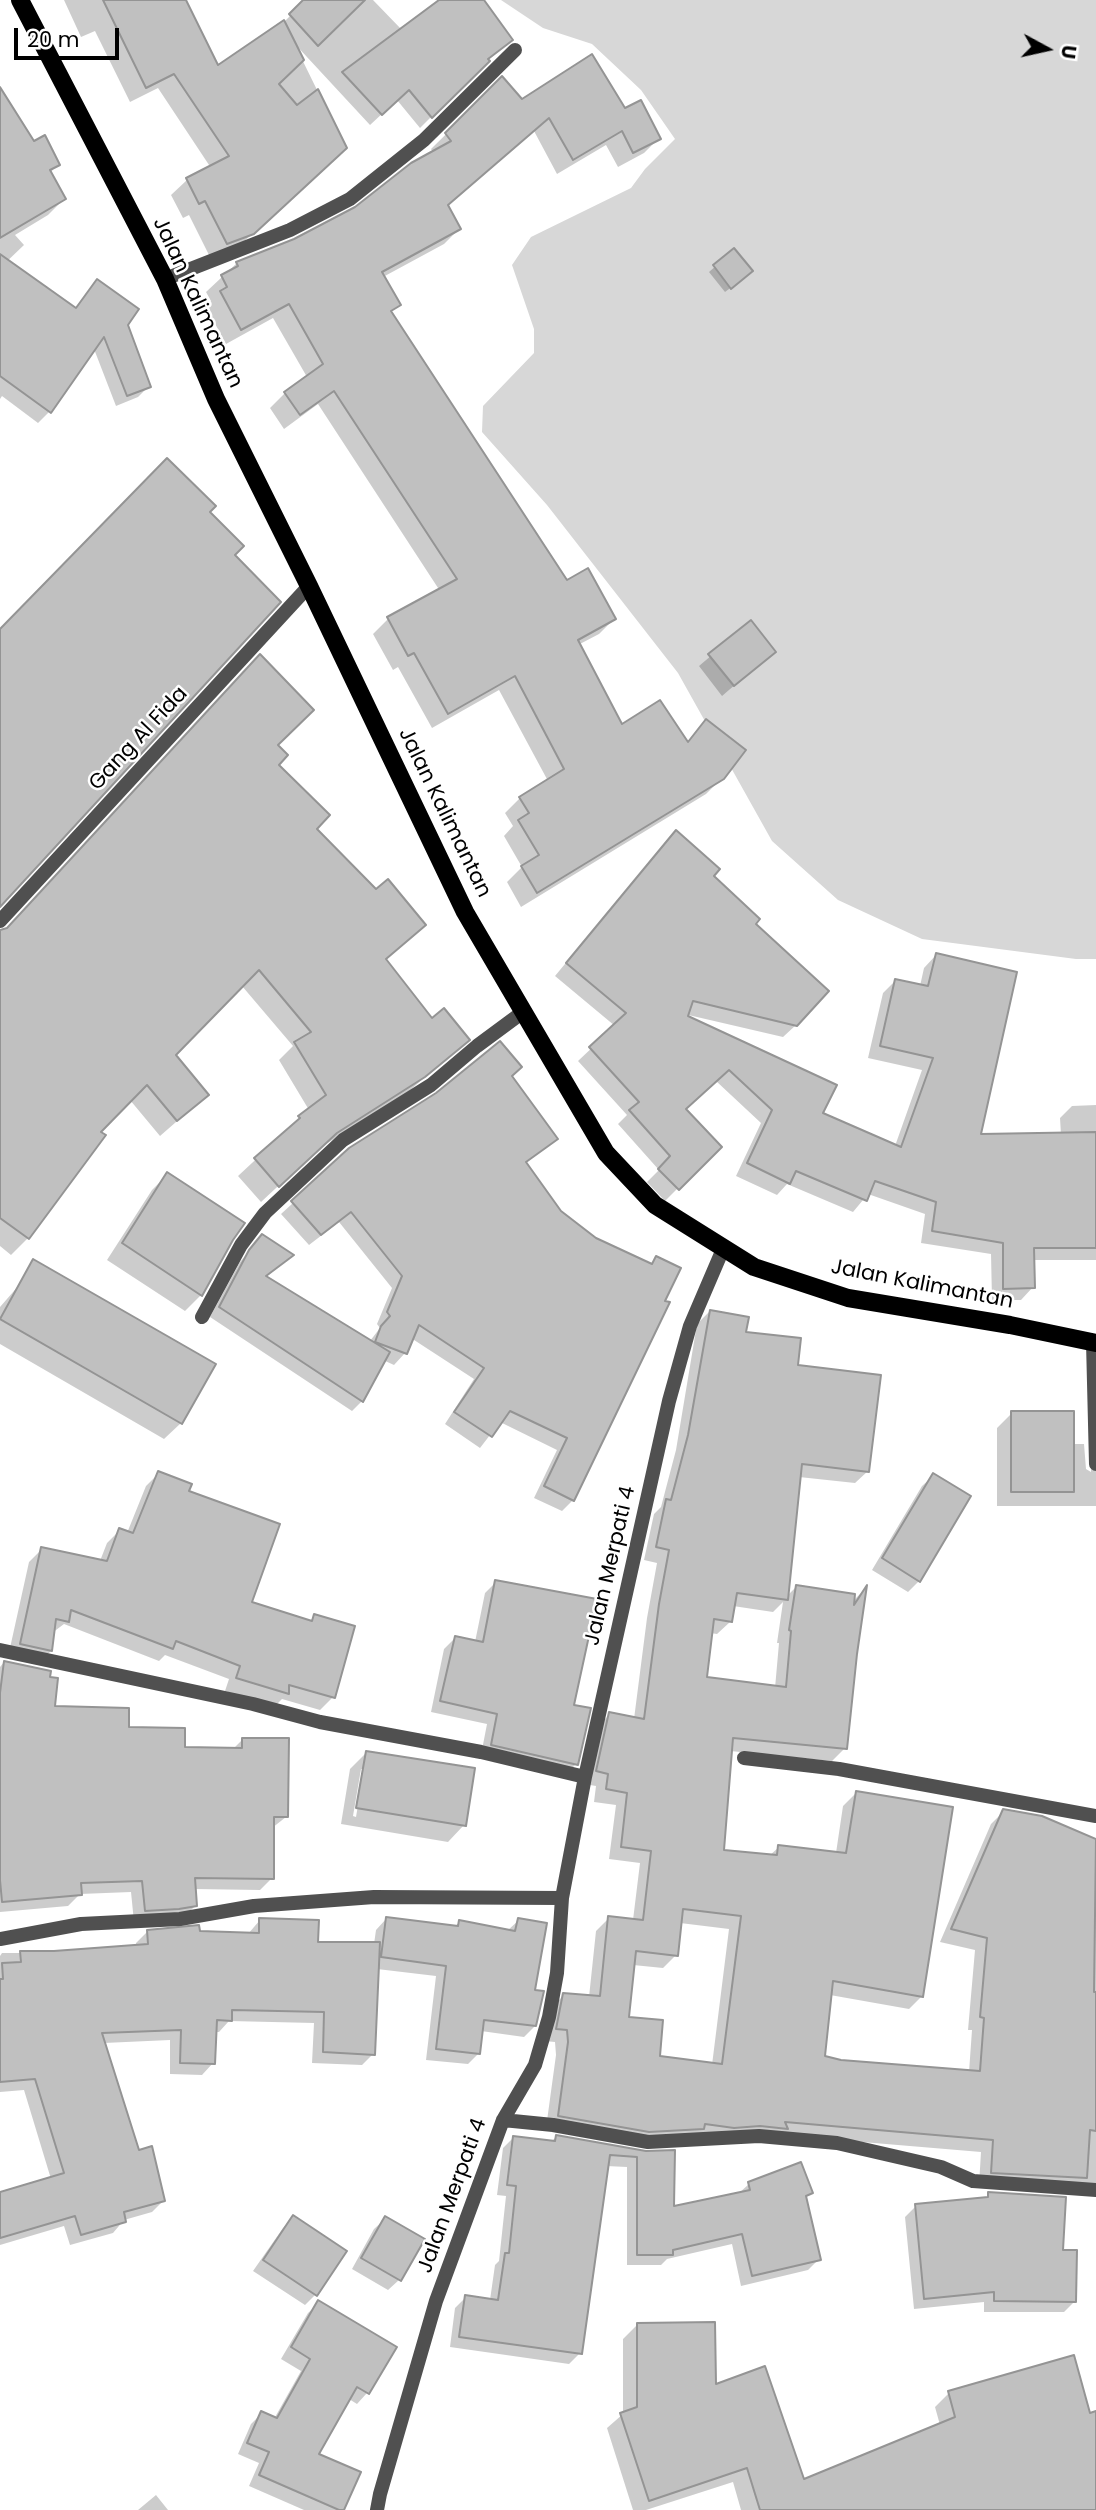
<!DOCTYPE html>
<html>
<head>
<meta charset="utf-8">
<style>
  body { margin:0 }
  #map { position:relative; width:1096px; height:2510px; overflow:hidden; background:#fff; font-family:Poppins,sans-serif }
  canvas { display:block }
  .north { position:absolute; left:1012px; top:14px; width:70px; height:70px; -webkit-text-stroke:5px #fff; paint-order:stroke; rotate:98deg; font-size:19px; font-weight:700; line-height:28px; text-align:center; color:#000 }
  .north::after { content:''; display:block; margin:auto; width:24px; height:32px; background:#000; clip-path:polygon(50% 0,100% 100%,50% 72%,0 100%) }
  .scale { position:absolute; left:14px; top:28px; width:105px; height:32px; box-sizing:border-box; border:4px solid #000; border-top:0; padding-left:9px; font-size:21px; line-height:24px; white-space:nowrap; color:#000; -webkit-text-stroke:5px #fff; paint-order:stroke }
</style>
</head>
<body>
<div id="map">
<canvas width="1096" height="2510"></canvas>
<div class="north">U</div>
<div class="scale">20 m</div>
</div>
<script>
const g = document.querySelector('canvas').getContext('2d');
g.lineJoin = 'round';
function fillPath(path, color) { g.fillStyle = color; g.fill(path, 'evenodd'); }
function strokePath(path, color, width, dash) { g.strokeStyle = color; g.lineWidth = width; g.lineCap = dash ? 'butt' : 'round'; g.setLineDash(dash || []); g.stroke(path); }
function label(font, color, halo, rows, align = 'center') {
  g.font = font + ' Poppins,sans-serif'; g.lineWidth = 5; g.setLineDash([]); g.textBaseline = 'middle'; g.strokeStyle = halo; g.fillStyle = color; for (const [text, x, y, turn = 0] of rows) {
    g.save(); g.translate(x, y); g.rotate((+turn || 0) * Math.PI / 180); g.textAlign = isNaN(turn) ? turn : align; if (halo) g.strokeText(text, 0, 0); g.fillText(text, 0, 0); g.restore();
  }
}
fillPath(new Path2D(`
  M501,0H1096V959H1076L922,939L838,900L772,841L678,673L547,505L482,432L483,406L534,353V329L512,265L531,237L631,188L645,169L675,139L641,90L592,44L543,28Z`), '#d7d7d7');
fillPath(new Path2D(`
  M64,0H184L217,68L282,24L306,0H373L402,30L440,0H482L511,40L487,61L420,128L397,100L370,125L294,43L345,147L236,249L211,259L189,215L183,218L171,195L187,180L211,168L158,88L130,102L95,31L81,37Z
  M502,79L521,102L624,111L659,138L644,153L618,167L606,145L557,174L534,131L446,206L459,229L444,244L383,277L398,305L390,313L566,582L614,619L599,634L578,645L622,727L686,743L706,721L722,778L706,794L521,907L507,882L522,867L504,836L513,826L505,813L520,798L548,781L499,690L432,728L398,667L393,670L373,634L388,619L440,591L318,404L284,429L270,408L285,393L307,377L273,318L226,344L206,307L211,301L206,292L237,263L295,240L356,209L433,152L431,149Z
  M0,91L34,143L58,164L50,173L64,199L48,215L15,235L24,245L0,268Z
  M734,250L746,276L725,292L709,272Z
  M97,281L126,325L149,386L138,397L116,406L94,349L49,412L38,423L2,396L0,399V315L74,309Z
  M750,623L765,659L722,696L699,666Z
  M276,745V765L315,829L376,891L424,925L385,960L432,1021L467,1039L407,1093L318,1149L261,1202L238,1176L309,1110L279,1060L293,1046L242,986L174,1055L207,1095L160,1136L130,1100L98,1132L103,1136L28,1238L11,1255L0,1246V931L6,930Z
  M664,844L712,876L753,924L796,1025L783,1037L684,1014L821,1114L895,1146L922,1070L868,1058L883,993L896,980L920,986L924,968L936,955L978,1136L1061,1135L1060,1118L1072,1106L1096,1105V1260H1033V1287L1021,1300H992L991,1254L921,1243L925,1214L868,1194L853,1212L787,1184L777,1195L736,1176L761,1123L716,1081L684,1110L719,1147L665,1201L647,1182L659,1170L618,1124L627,1115L578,1061L615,1026L555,976Z
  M511,1077L555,1138L525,1164L560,1212L595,1239L650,1265L656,1259L573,1500L562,1511L534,1498L557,1450L500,1422L480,1448L445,1424L474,1379L411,1338L405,1353L394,1365L383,1360L362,1401L352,1411L210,1317L240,1262L262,1236L292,1255L265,1278L370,1341L380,1328L377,1324L392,1288L339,1222L309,1245L281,1214L293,1203Z
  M168,1174L201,1295L185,1311L107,1260L152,1190Z
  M20,1284L181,1423L164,1439L0,1344V1307Z
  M710,1311L796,1367L868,1471L855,1483L799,1477L786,1597L796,1587L852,1602L864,1590L845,1748L832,1761L730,1751L722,1851L769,1856L779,1847L836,1853L843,1806L856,1793L922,1996L909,2009L830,1995L823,2058L841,2061L969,2072L972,2030H968L975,1950L940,1942L991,1824L1004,1811L1042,1818L1096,1841V2192L979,2185L981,2152L779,2135L689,2141L546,2128L556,2055L555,2042L544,2041L551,2008L564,1995L589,1997L596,1931L609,1918L633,1920L640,1863L609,1859L616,1805L594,1802L596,1786L584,1784L597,1727L610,1714L634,1719L647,1618L657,1563L644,1560L654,1514L661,1507L676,1450L697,1324ZM783,1602L777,1643H779L775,1688L705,1679L710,1633L717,1634L730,1622L733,1606L773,1612ZM680,1923L729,1929L712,2065L658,2058L627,2019L633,1965L663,1968L676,1955Z
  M1012,1413L1073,1444H1084L1086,1469L1091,1472V1460L1096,1454V1592V1506H997V1428Z
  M159,1473L187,1492L250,1603L309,1622L315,1616L333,1697L320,1710L282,1699L275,1706L225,1691L229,1679L165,1655L159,1661L64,1624L52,1633L51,1651L38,1663L8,1657L29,1562L42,1549L100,1561L107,1543L120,1530L127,1533L146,1486Z
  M933,1476L919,1581L908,1592L872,1570L922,1486Z
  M496,1582L572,1706L576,1764L565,1775L481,1755L487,1724L431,1712L444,1649L455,1638L475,1642L485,1593Z
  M4,1662L53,1708L127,1729L183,1748L233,1749L242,1740L286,1817L272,1828V1878L260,1890L194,1889L195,1906L184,1917L134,1922L131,1892L80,1894L68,1906L0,1912V1667Z
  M366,1753L464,1825L448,1842L341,1824L350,1769ZM361,1769H364L356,1817L353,1816Z
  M386,1919L454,1927L460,1922L507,1931L519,1920L533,1992L535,2026L524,2037L481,2031L479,2053L468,2064L426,2060L436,1976L377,1969L373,2054L362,2065L312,2063L314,2023L229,2021L219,2032H214L213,2063L202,2075L170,2074V2040L104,2043L138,2152L163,2201L152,2212L124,2220L113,2233L70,2245L64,2226L0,2245V2197L51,2179L24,2090L0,2092V1956L2,1953H54L136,1947V1943L147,1932L248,1934L260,1920L316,1944H374L376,1930Z
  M514,2137L551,2142L556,2137L646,2153L672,2208L738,2194L749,2184L811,2193L804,2199L819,2259L808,2270L741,2286L732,2244L667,2259L661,2265H627V2167L606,2166L580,2353L569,2364L450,2347L455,2308L466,2297L490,2300L495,2265L499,2261L506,2196L497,2195L503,2148Z
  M990,2194L1061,2251L1074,2302L1064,2312H984V2302L914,2309L905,2217L916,2206L985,2199Z
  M293,2217L316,2294L305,2305L253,2271L283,2228Z
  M385,2219L399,2280L388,2290L352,2269L374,2229Z
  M319,2303L394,2347L367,2393L357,2404L349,2399L317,2455L342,2510H304L249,2486L259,2463L238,2454L251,2424L262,2413L274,2419L301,2371L281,2359L308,2313Z
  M637,2325L714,2386L803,2482L940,2425L935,2407L949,2393L1096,2416V2510H741L733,2482L646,2510H633L607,2428L623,2414V2339Z
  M156,2495L168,2510H138Z`), '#0003');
const building = new Path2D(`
  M103,0H186L218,65L284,20L304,60L279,84L297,105L318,89L347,148L254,234L227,244L205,201L199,204L186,178L229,156L174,74L146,88Z
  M303,0H365L318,46L289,14Z
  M439,0H484L513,40L488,59L490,61L432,118L409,90L382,115L342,72Z
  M592,54L625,108L641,100L661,139L633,153L622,131L573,160L549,118L448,205L461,229L382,272L401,305L391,311L567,580L588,568L616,619L578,640L622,724L660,700L688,742L706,719L746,750L724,779L537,893L521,866L539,855L518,820L529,813L519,797L564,769L515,676L448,714L414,653L408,656L387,617L457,579L334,391L300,415L284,392L323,364L289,304L241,330L220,291L227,287L221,275L238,266L236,262L294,239L355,207L411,163L451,141L445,133L502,76L522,99Z
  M0,87L34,141L45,135L60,165L50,170L66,199L0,238Z
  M734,248L753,271L731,289L713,265Z
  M0,254L76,308L97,279L139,309L128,325L151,387L127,396L104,337L51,413L0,376Z
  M167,458L216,506L210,512L244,546L235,555L281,602L0,907V629Z
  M751,620L776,652L734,686L708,654Z
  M260,654L314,710L278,745L288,755L279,765L330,815L317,829L376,889L388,879L426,925L386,959L432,1018L444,1008L470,1040L425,1077L337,1133L279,1187L254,1158L300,1118L298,1116L326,1095L294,1042L311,1032L259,970L176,1055L209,1095L177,1121L147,1085L101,1132L106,1135L29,1239L0,1218V930L7,928Z
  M676,830L720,869L714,876L760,919L756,924L829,991L797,1026L693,1001L688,1016L837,1085L823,1113L901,1147L933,1058L880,1046L895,979L928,986L936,953L1017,972L981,1134L1096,1132V1248H1034L1035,1288L1003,1289V1243L932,1231L936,1202L875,1181L867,1201L796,1171L790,1184L747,1163L772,1110L729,1070L686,1109L722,1147L679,1190L658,1169L670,1156L629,1110L639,1102L589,1047L626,1013L566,963Z
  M500,1041L522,1067L512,1076L558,1139L526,1162L561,1211L596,1238L652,1264L656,1256L681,1268L665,1301L670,1302L574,1501L544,1486L567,1438L510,1411L492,1437L454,1412L484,1368L419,1325L407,1354L375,1342L381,1326L390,1316L387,1312L402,1276L351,1212L321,1235L291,1201L349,1148L436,1093Z
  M167,1172L245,1223L233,1240L202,1296L122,1243Z
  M262,1234L294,1255L266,1276L390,1352L363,1402L219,1307L249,1250Z
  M33,1259L216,1364L182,1424L0,1319Z
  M710,1310L749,1317L746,1332L801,1338L798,1365L881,1375L869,1472L802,1464L788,1600L737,1593L732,1622L714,1619L707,1677L786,1687L791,1631L789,1630L796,1585L855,1594L854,1605L867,1585L857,1654L847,1749L733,1738L724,1850L777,1855L778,1845L846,1853L856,1791L953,1807L923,1997L833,1981L825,2056L841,2060L980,2071L984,2018L980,2017L987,1938L951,1929L1003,1809L1042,1816L1096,1839L1094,1992H1096V2131L1090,2130L1087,2178L991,2173L993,2140L785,2122L788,2129L760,2126L734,2128L705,2124L704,2129L649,2132L558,2116L568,2042L567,2030L556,2029L563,1993L600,1996L608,1916L643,1920L651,1851L621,1847L627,1793L606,1789L608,1774L596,1771L609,1712L644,1719L659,1604L669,1550L656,1547L666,1499L671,1500L688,1435ZM683,1909L741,1916L722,2064L660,2056L663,2020L629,2017L636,1951L678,1956Z
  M1011,1411H1074V1492H1011Z
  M158,1471L192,1484L189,1491L280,1524L252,1602L312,1621L314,1614L355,1626L335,1698L289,1685V1694L236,1678L240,1666L176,1641L173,1649L71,1610L69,1622L56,1619L52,1651L20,1644L41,1547L107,1561L119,1528L133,1533Z
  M933,1473L971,1496L920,1582L882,1558Z
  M495,1580L597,1599L574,1705L591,1708L578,1765L491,1745L497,1714L440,1701L455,1636L483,1642Z
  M4,1661L51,1671L50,1677L58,1678L55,1706L129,1708V1727L185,1728V1747L242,1748V1738H289L288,1817H274V1879L195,1878L197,1906L179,1909L145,1911L142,1881L81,1883L82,1895L2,1902L0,1880V1693Z
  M366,1751L475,1768L466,1826L356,1808Z
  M386,1917L458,1926L459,1920L515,1931L518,1918L547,1923L535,1990L544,1991L536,2026L484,2020L480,2054L436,2049L446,1966L381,1957Z
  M259,1918L319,1920L318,1942H380L375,2055L323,2052L324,2012L232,2010V2021L217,2020L215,2064L180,2063L181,2030L102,2033L139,2150L152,2146L165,2201L124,2212L126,2222L81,2235L75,2216L0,2238V2192L64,2173L35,2079L0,2082V1979H3L2,1963L21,1962L20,1951H54L148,1944L147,1930L199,1925L200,1931L259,1933Z
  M556,2135L646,2151L675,2150L674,2206L750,2190L748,2182L801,2162L813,2193L806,2196L821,2260L752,2276L742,2234L673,2250V2255H637V2157L610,2155L582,2354L459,2337L465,2295L498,2300L505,2253H509L516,2186L507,2185L513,2136L555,2141Z
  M988,2192L1066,2197L1063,2250H1077L1076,2302L994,2301V2292L924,2299L915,2204L988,2197Z
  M293,2215L347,2251L317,2296L263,2260Z
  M385,2216L425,2239L401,2281L361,2258Z
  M318,2300L397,2347L369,2394L357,2387L319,2454L361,2472L344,2510H339L259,2475L269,2452L247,2443L261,2411L277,2418L310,2359L291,2347Z
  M715,2322L716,2384L765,2366L804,2479L955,2417L948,2391L1074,2355L1090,2413L1096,2411V2510H760L747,2468L649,2501L620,2413L637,2407V2323Z`);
fillPath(building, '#c0c0c0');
strokePath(building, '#949494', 2);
strokePath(new Path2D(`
  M165,279L290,230L350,199L424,140L515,50
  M0,921L309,586
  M202,1317L241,1245L265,1213L343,1140L431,1085L477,1046L523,1012
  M1093,1342L1096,1464
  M0,1650L253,1704L320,1722L481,1752L585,1777
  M744,1758L839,1769L1096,1816
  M0,1939L81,1924L180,1919L254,1906L374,1897L562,1898
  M503,2120L553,2125L648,2142L759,2136L837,2143L941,2167L973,2181L1096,2190
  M377,2510L380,2494L436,2301L503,2120L535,2065L549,2017L557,1973L562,1898L585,1777L669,1401L690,1326L723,1249`), '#505050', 14);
strokePath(new Path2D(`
  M20,0L165,279L216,399L309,586L465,912L606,1153L655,1205L754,1267L848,1298L1010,1325L1096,1343`), '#000', 18);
label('21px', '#000', '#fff', [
  ["Jalan Kalimantan",197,303,65],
  ["Gang Al Fida",139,739,-47],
  ["Jalan Kalimantan",444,813,64],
  ["Jalan Kalimantan",922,1285,11],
  ["Jalan Merpati 4",611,1566,-77],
  ["Jalan Merpati 4",453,2196,-70]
]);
</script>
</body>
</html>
